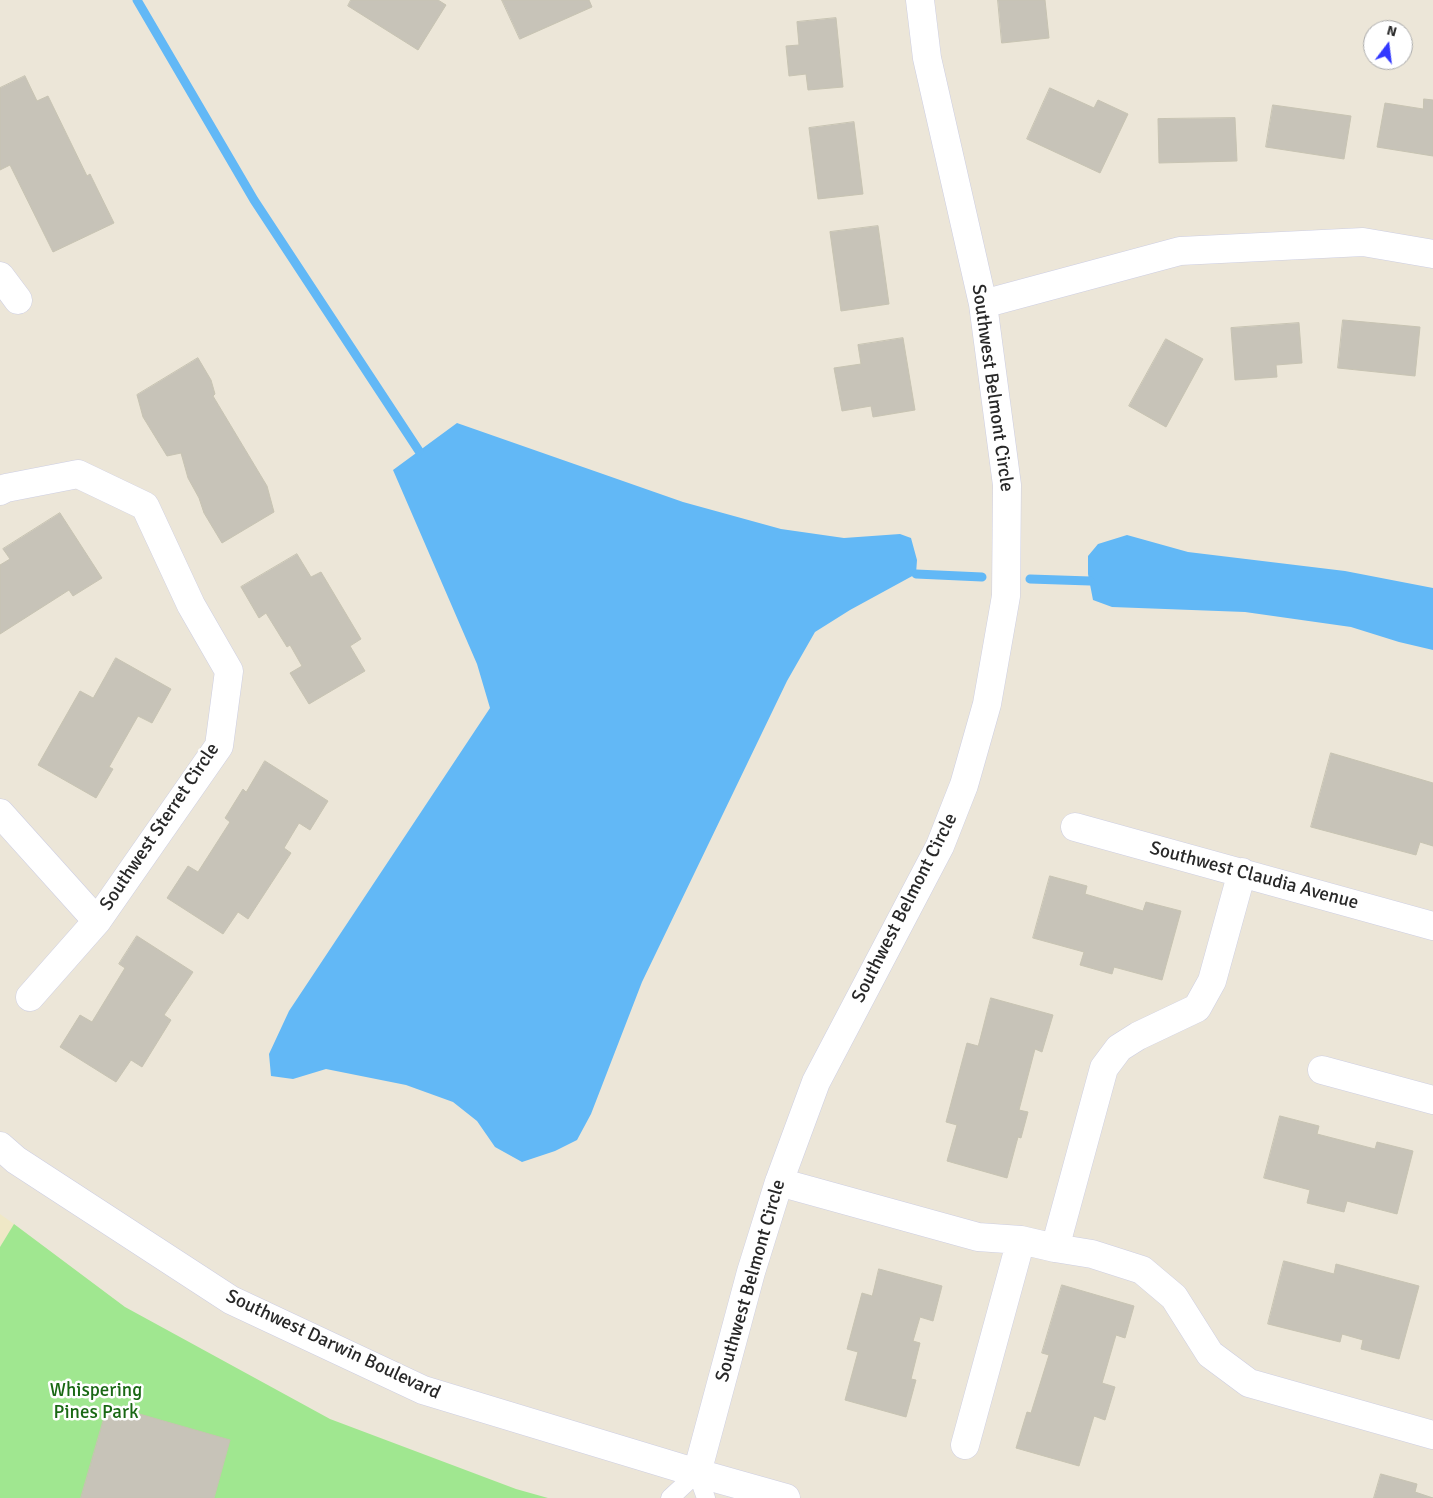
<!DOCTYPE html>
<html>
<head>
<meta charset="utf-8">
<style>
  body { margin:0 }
  #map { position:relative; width:1433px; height:1498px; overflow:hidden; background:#ece6d8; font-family:Signika,sans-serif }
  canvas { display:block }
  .north { position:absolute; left:1363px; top:20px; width:50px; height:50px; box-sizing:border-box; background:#fff; border:1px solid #a9a9a9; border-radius:50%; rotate:15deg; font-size:14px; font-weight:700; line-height:20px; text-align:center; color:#282828 }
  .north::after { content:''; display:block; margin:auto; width:18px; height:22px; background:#3238ff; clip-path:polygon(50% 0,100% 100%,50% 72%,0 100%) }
</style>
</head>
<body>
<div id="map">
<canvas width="1433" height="1498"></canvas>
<div class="north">N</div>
</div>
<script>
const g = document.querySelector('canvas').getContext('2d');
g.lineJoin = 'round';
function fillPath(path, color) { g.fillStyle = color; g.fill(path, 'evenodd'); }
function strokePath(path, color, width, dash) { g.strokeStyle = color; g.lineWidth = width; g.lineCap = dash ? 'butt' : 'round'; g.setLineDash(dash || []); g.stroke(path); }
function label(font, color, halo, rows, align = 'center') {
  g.font = font + ' Signika,sans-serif'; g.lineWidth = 5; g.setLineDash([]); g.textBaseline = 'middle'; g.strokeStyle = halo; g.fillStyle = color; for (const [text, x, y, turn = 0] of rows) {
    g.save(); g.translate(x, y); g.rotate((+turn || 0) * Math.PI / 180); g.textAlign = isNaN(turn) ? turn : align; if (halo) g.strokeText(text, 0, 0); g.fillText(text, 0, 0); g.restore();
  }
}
fillPath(new Path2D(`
  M0,1214L14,1224L0,1247Z`), '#efe8c6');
fillPath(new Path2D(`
  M14,1224L125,1307L330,1419L516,1489L548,1498H0V1247Z`), '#a0e790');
fillPath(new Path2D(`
  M457,423L683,502L781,529L844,538L900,534L911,538L917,560L916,574L850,610L815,632L787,681L642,982L591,1114L577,1140L555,1151L522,1162L495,1147L477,1121L453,1102L406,1085L326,1069L293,1079L271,1076L269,1054L289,1011L490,708L477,664L393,470Z
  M1127,535L1188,552L1345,571L1433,588V650L1399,642L1351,627L1245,612L1112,607L1093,600L1088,574V556L1098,544Z`), '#62b8f6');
strokePath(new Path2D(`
  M137,0L254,200L419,451
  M916,574L982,577
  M1030,579L1090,581`), '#62b8f6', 9);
const building = new Path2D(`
  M351,0H438L446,5L418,50L348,6Z
  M502,0H589L592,7L520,39Z
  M998,0H1045L1049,38L1002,43Z
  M836,18L843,87L808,90L806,74L789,76L786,46L799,45L797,22Z
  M25,76L37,101L48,96L87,176L90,174L114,223L53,252L10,165L0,170V88Z
  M1050,88L1094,108L1098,100L1128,114L1100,173L1027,139Z
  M1424,99L1433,100V156L1377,147L1385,103L1423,109Z
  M1273,105L1351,116L1344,159L1266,147Z
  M1235,118L1237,161L1159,163L1158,119Z
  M854,122L863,194L818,199L809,128Z
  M878,226L889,304L841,311L830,232Z
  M1343,320L1420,327L1415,376L1338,368Z
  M1299,323L1302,363L1276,365L1277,377L1235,380L1231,328Z
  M903,338L915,410L873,417L871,406L842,411L834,368L861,364L858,345Z
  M1166,339L1203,359L1166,427L1129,406Z
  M198,358L211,380L215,394L213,396L267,486L274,512L222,543L204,513L199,498L188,478L181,453L167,456L143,417L137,395Z
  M60,513L102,578L73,596L69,590L0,634V565L10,559L3,549Z
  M297,554L311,577L321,572L361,639L350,646L365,671L309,704L290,673L302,666L290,645L287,647L266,613L259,618L241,587Z
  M116,658L171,689L152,723L138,716L109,767L113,769L96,798L38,765L80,691L93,698Z
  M1331,753L1433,783V846L1420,842L1416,855L1311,827Z
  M265,761L328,801L310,830L299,823L284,848L291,853L248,919L238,912L223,934L167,898L188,866L198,872L230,822L225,818L243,789L246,792Z
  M1050,876L1087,886L1085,894L1143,911L1146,902L1181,911L1162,980L1114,967L1112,974L1080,965L1084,952L1033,938Z
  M137,936L193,972L164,1015L171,1020L142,1067L131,1060L116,1082L60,1047L80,1015L92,1022L125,968L119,964Z
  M991,998L1053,1015L1042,1052L1035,1049L1019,1110L1028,1112L1021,1138L1018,1137L1007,1178L947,1161L957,1125L946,1122L967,1043L978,1046Z
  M1280,1116L1319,1126L1317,1134L1375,1149L1377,1142L1413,1151L1397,1214L1347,1201L1344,1212L1307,1203L1310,1190L1264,1178Z
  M1284,1261L1334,1274L1336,1264L1419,1286L1399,1359L1361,1349L1363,1340L1342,1334L1340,1342L1268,1324Z
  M879,1269L942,1286L933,1321L920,1317L913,1341L920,1343L911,1379L916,1380L906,1417L845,1400L858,1352L847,1349L862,1293L872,1296Z
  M1062,1285L1134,1306L1125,1338L1116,1335L1102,1383L1115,1387L1105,1420L1094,1416L1079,1466L1016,1448L1027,1412L1031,1413L1049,1355L1042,1353Z
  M108,1405L230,1440L214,1498H81Z
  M1381,1474L1417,1484L1415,1492L1433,1498H1374Z`);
fillPath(building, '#c7c3b8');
strokePath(building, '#c7c3b2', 1);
const lane = new Path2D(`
  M670,1498L697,1473L706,1498`);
const street = new Path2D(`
  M0,276L18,300
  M983,304L1180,251L1363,242L1433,254
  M0,491L6,488L78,474L145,506L191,605L229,671L219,746L97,921L30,997
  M0,813L97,921
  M1075,827L1433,926
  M1322,1070L1433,1100
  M779,1182L978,1237L1021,1240L1055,1248L1092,1254L1142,1270L1174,1297L1210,1354L1249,1383L1433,1435
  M1055,1248L1104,1068L1119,1048L1138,1036L1197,1008L1212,981L1242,872
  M965,1445L1021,1240
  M697,1473L751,1272L779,1182L816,1082L940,846L964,785L987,704L1006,596L1007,485L983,304L927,58L920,0`);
const secondary = new Path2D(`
  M0,1146L16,1160L231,1300L423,1390L697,1473L786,1498`);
strokePath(lane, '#cdcee2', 19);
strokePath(street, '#cdcee2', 29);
strokePath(secondary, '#cdcee2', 29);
strokePath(lane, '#fff', 18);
strokePath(street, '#fff', 28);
strokePath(secondary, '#fff', 28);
label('19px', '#282828', '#fff', [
  ["Southwest Belmont Circle",992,388,82],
  ["Southwest Sterret Circle",160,827,-56],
  ["Southwest Claudia Avenue",1254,876,15],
  ["Southwest Belmont Circle",905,908,-63],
  ["Southwest Belmont Circle",751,1281,-74],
  ["Southwest Darwin Boulevard",333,1345,25]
]);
label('19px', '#196814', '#fff', [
  ["Whispering",96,1391],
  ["Pines Park",96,1413]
]);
</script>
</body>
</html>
